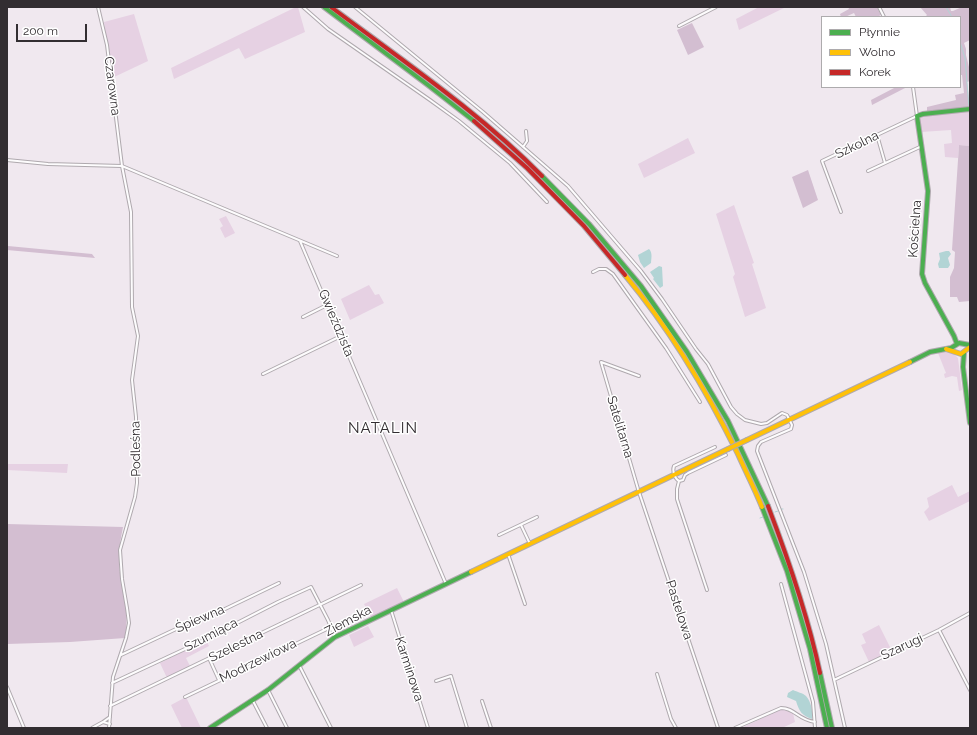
<!DOCTYPE html>
<html>
<head>
<meta charset="utf-8">
<style>
  body { margin:0 }
  #map { position:relative; width:977px; height:735px; overflow:hidden; background:#f0e8ef; font-family:Raleway,sans-serif }
  canvas { display:block }
  .frame { position:absolute; inset:0; border:8px solid #322d31; pointer-events:none }
  .legend { position:absolute; left:821px; top:16px; width:140px; height:72px; box-sizing:border-box; background:#fff; border:1px solid #adabad; margin:0; padding:5px 7px; list-style:none; font-size:12px; color:#322d31 }
  .legend li { display:flex; align-items:center; gap:8px; height:20px }
  .legend b { width:20px; border:1px solid #adabad }
  .scale { position:absolute; left:16px; top:24px; width:71px; height:18px; box-sizing:border-box; border:2px solid #322d31; border-top:0; padding-left:5px; font-size:12px; line-height:14px; white-space:nowrap; color:#322d31; -webkit-text-stroke:3px #fff; paint-order:stroke }
</style>
</head>
<body>
<div id="map">
<canvas width="977" height="735"></canvas>
<div class="frame"></div>
<ul class="legend">
<li><b style="height:5px;background:#4caf50"></b>Płynnie</li>
<li><b style="height:5px;background:#ffc107"></b>Wolno</li>
<li><b style="height:5px;background:#c62828"></b>Korek</li>
</ul>
<div class="scale">200 m</div>
</div>
<script>
const g = document.querySelector('canvas').getContext('2d');
g.lineJoin = 'round';
function fillPath(path, color) { g.fillStyle = color; g.fill(path, 'evenodd'); }
function strokePath(path, color, width, dash) { g.strokeStyle = color; g.lineWidth = width; g.lineCap = dash ? 'butt' : 'round'; g.setLineDash(dash || []); g.stroke(path); }
function label(font, color, halo, rows, align = 'center') {
  g.font = font + ' Raleway,sans-serif'; g.lineWidth = 3; g.setLineDash([]); g.textBaseline = 'middle'; g.strokeStyle = halo; g.fillStyle = color; for (const [text, x, y, turn = 0] of rows) {
    g.save(); g.translate(x, y); g.rotate((+turn || 0) * Math.PI / 180); g.textAlign = isNaN(turn) ? turn : align; if (halo) g.strokeText(text, 0, 0); g.fillText(text, 0, 0); g.restore();
  }
}
fillPath(new Path2D(`
  M296,7H298L305,32L245,59L239,48L174,79L171,68Z
  M326,7H328C394,56 462,105 523,160C534,170 544,181 555,191C617,254 665,319 711,394L709,395C658,309 597,231 523,162Z
  M759,7H786L739,30L736,19Z
  M134,14L148,61L112,78L104,22Z
  M970,110V146L959,145L958,158L945,157L944,144L952,143L951,130L921,132L919,118L920,116Z
  M688,138L695,153L644,178L638,164Z
  M734,205L754,263L752,264L766,308L745,317L733,277L735,274L716,214Z
  M226,216L235,233L225,238L220,228L223,226L219,219Z
  M369,285L375,295L379,294L384,303L350,320L341,299Z
  M946,352H952L958,358L962,390L959,391L957,377L952,376L945,378L944,374L946,373L938,353Z
  M729,427C764,497 794,569 813,645C820,672 824,700 830,728H828C822,694 815,661 806,627C788,558 759,492 727,428Z
  M7,464H68L67,473L7,470Z
  M952,485L958,497L970,491V501L929,521L924,512L929,507L927,498Z
  M397,588L404,602L371,617L364,604Z
  M879,625L892,651L869,662L861,645L866,643L862,634Z
  M368,626L374,637L354,647L349,635Z
  M206,640L209,646L186,658L190,666L167,678L160,663Z
  M186,697L201,728H182L171,705Z
  M782,709L787,710L793,713L795,722L782,728H741Z`), '#e6d1e3');
fillPath(new Path2D(`
  M848,7H877L881,15L877,17H856L854,13L845,17H841L840,14L849,9Z
  M920,7H950L951,11H953L962,7H970V40L964,43L966,49V55L970,71V81L967,82L970,107L927,112V107L956,100L955,95L964,93L962,75H960V17H925L927,15Z
  M692,23L704,47L688,55L677,30Z
  M896,87H907L872,105L871,100Z
  M959,145L970,146V301L959,302L957,297H950V277L954,268L955,252L952,250Z
  M808,170L818,200L803,208L792,177Z
  M8,246L92,254L95,258L7,250Z
  M7,524L123,527C121,537 119,547 119,557C119,587 131,607 125,638L70,642L7,644Z`), '#d3bed1');
fillPath(new Path2D(`
  M649,249C653,253 651,259 651,263L644,268L640,262L638,255Z
  M946,251H949L951,254L948,258L950,265L948,268H939L938,264L940,259L939,253Z
  M659,266L662,267L663,286L660,288L653,279L654,278L650,272Z
  M793,690C797,692 803,693 806,696C811,701 813,712 812,719C802,716 799,711 796,701L787,697L788,693Z`), '#b2d4d5');
strokePath(new Path2D(`
  M946,7L952,17
  M960,42L965,58L970,120
  M781,509H783
  M775,512L778,511
  M760,518L763,517`), '#b2d4d5', 1);
const street = new Path2D(`
  M98,7L107,45L122,166L131,212L132,307L138,336L132,380L136,417L137,483L135,497L120,550L122,579L127,608L129,623L126,638L113,677L109,728
  M303,7L328,29L430,100L459,121L510,163L547,202
  M355,7L483,112L568,186L641,271L662,299L696,349L708,364L731,407L737,414L745,420L761,424L767,423L782,413L787,415L792,425L791,429L761,442L758,446L757,451L804,572L826,644L845,728
  M879,7L884,17
  M679,26L716,7
  M877,135L885,163
  M523,147L527,141L526,131
  M7,160L48,164L122,166L337,256
  M868,171L922,146
  M841,212L822,161L917,116L913,87
  M300,241L446,584
  M593,272L599,269H606L613,274L666,348L700,402
  M303,317L327,305
  M263,374L341,336
  M639,376L601,362L638,489L718,728
  M715,447L674,466C672,471 675,479 679,481L683,480L685,475L688,473L726,455
  M679,481L677,489V499L707,590
  M521,525L530,544
  M499,535L537,517
  M508,554L525,604
  M781,584L813,702L815,728
  M391,610L428,728
  M939,630L970,690
  M121,655L210,613L225,609L279,583
  M209,658L219,680
  M299,665L331,728
  M657,674L671,719L676,728
  M834,680L939,630L970,613
  M436,681L451,676L467,728
  M112,683L200,642L278,602L311,587L328,620L335,637
  M7,687L24,728
  M268,690L287,728
  M185,697L331,627
  M253,701L267,728
  M482,701L491,728
  M110,706L361,585
  M103,722L110,717
  M92,728L103,722L110,724
  M735,728L781,708C795,708 798,720 815,722`);
const fast = new Path2D(`
  M324,7L428,85L474,121
  M542,176L589,224L641,286L687,352L728,421L768,506
  M957,344L954,336L925,283L922,274L928,191L917,116L923,114L970,109
  M964,353L963,367L970,423
  M910,362L930,352L951,348L959,343L970,345
  M762,507L787,571L810,649L827,728
  M820,673L832,728
  M210,728L268,690L335,637L471,572`);
const slow = new Path2D(`
  M625,275C670,329 707,391 738,454C746,472 755,489 762,507
  M946,349L961,354L970,347
  M747,440L910,362
  M471,572L728,449`);
const jam = new Path2D(`
  M331,7C403,61 479,112 542,176
  M474,121L527,168L584,226L625,275
  M768,506C789,561 808,616 820,673`);
strokePath(street, '#afa9ae', 4);
strokePath(fast, '#afa9ae', 6);
strokePath(slow, '#afa9ae', 6);
strokePath(jam, '#afa9ae', 6);
strokePath(street, '#fdfcfd', 2);
strokePath(fast, '#4caf50', 4);
strokePath(slow, '#ffc107', 4);
strokePath(jam, '#c62828', 4);
const slowBridge = new Path2D(`
  M728,449L747,440`);
strokePath(slowBridge, '#afa9ae', 6, []);
strokePath(slowBridge, '#ffc107', 4);
label('13px', '#322d31', '#fff', [
  ["Czarowna",112,86,83],
  ["Szkolna",857,145,-26],
  ["Kościelna",915,229,-86],
  ["Gwieździsta",336,323,67],
  ["Satelitarna",620,427,73],
  ["Podleśna",136,449,-91],
  ["Pastelowa",679,610,72],
  ["Śpiewna",200,619,-23],
  ["Ziemska",348,621,-28],
  ["Szumiąca",211,635,-27],
  ["Szelestna",236,646,-26],
  ["Szarugi",902,647,-25],
  ["Modrzewiowa",258,661,-26],
  ["Karminowa",409,669,72]
]);
g.letterSpacing = '1px';
label('15px', '#322d31', '#fff', [
  ["NATALIN",383,428]
]);
g.letterSpacing = '0px';
</script>
</body>
</html>
